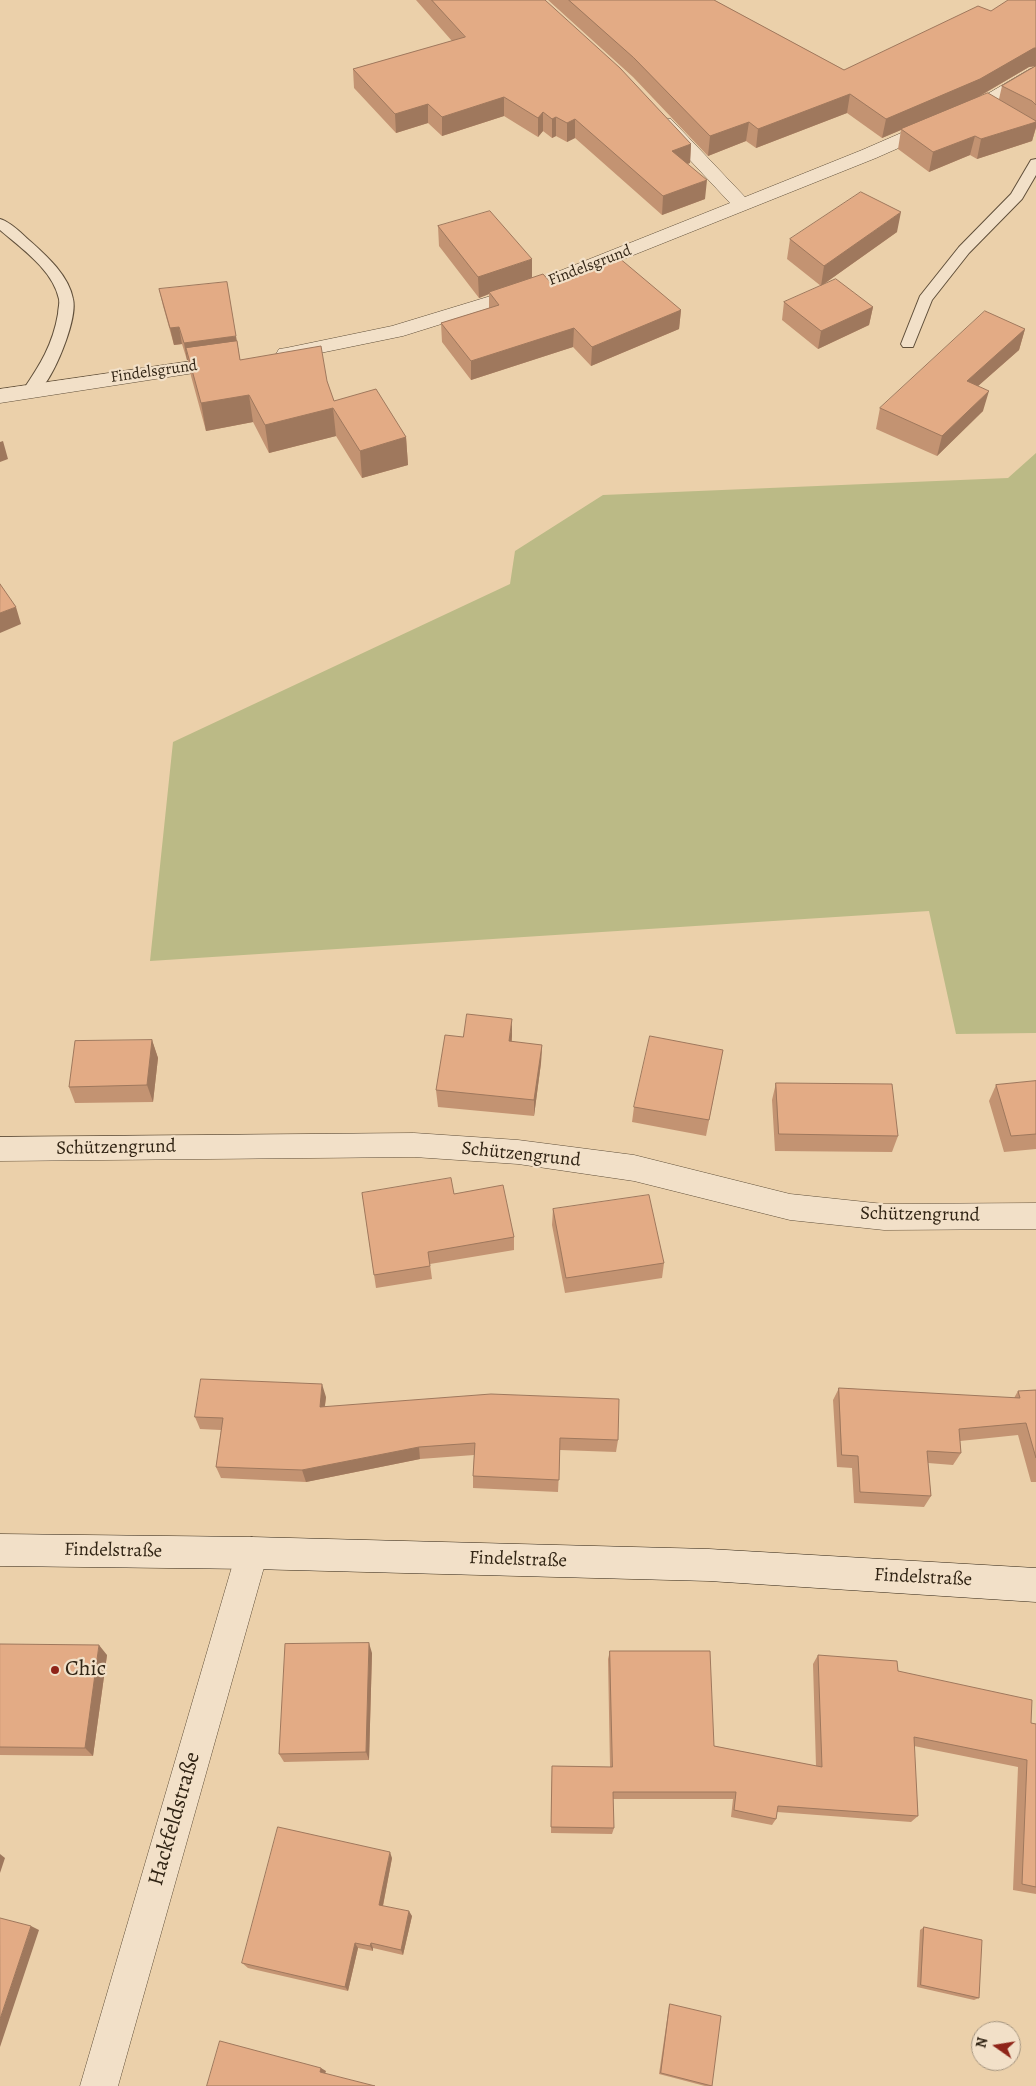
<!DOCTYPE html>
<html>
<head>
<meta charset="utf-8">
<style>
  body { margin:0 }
  #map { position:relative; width:1036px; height:2086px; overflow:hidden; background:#ebd0aa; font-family:Alegreya,serif }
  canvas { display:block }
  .north { position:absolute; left:971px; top:2021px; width:50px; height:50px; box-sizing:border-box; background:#f2e0c8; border:1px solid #a59580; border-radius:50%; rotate:283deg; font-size:14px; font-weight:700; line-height:20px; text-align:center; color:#312414 }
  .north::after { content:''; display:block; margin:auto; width:18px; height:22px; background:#8f2418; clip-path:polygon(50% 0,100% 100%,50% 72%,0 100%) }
</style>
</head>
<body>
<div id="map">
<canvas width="1036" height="2086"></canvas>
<div class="north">N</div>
</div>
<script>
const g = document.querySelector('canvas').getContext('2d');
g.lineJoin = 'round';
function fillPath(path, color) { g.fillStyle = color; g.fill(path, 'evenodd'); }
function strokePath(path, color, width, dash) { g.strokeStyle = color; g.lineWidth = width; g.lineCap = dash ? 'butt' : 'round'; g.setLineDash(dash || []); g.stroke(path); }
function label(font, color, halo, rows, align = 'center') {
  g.font = font + ' Alegreya,serif'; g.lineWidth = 4.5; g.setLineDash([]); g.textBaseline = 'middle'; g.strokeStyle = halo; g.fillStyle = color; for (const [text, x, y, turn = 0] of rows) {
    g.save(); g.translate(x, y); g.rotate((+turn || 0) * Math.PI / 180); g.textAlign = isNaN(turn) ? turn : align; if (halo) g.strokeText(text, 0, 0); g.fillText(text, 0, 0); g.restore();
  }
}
fillPath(new Path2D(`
  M1036,453V1033L956,1034L929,911L150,961L173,742L510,584L515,551L603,495L1008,478Z`), '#bbba86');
const lane = new Path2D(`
  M1036,159V175L1022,199L969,253L932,300L913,347H903L901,344L920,296L959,247L1011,194L1031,160Z
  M0,219C11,222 22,234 30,241C47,256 69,276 73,299C78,319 53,381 37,393C33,395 29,394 26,393L23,390C40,365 53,344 58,314C58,309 60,304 59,299C53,270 21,248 0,230Z`);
const street = new Path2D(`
  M1036,68V80L989,108L876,158L531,296L403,336L286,360L279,359L276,354L279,349L286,348L392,326L517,288L730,203L659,127L656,123L659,119L665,118L671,119L745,197L862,150L977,100L1030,69Z
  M226,356L233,357L236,362L233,367L0,403V389Z
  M414,1133L518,1140L634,1155L790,1194L884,1204L1036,1203V1229L884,1230L790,1220L634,1181L518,1164L414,1157L0,1161V1137Z
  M252,1537L264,1541L268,1553L118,2086H80L236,1553L240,1541Z`);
const secondary = new Path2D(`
  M0,1534L252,1537L709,1549L1036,1568V1602L709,1581L252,1569L0,1566Z`);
strokePath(lane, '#604f3a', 2);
strokePath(street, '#604f3a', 1);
strokePath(secondary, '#312414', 1);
fillPath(lane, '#f2e0c8');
fillPath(street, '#f2e0c8');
fillPath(secondary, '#f2e0c8');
fillPath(new Path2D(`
  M416,0H545L691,144L690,163L687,164L705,199L662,215L575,138L567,142L556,136L552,138L543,131L538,137L504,116L442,136L428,123L396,133L354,88L353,69L452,41Z
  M548,0H714L844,70L991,11L1036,0V128L1032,141L977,159L970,155L929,172L898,149L901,130L882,138L847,113L756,148L746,141L708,156L633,77ZM1036,66L1002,86L999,99L980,96L1029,67Z
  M438,226L532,278L552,284L681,310L679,329L591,366L573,347L471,380L442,342L441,323L489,308V294L479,298L439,246Z
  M897,232L821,286L787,259L790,239Z
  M159,289L237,341L240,360L327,381L334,401L406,437L408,465L362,478L336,436L269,453L253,422L206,431L191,376L188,360H187L182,344L174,345L163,306Z
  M784,302L873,307L869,325L818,349L782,320Z
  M1025,329L1019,350L978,386L983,411L937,456L876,429L880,408Z
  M512,1036V1042L542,1045L541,1063L534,1116L438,1107L436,1090L463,1037Z
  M152,1040L158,1058L153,1102L75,1103L69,1087Z
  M723,1050L706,1136L632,1122L634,1107Z
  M1036,1081V1149L1004,1152L989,1101L996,1085Z
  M776,1083L898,1136L892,1152L775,1151L772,1100Z
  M362,1193L454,1194L514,1237V1250L430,1264L432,1279L376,1288Z
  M553,1209L664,1263L662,1278L565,1293L552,1225Z
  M839,1388L1014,1398L1018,1391L1036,1390V1482H1031L1018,1435L960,1441L961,1453L953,1465L928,1463L931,1496L924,1507L854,1503L852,1468L837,1467L833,1400Z
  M326,1397L325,1406L618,1440L616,1452L560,1450L558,1492L473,1488V1476L474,1455L420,1459L306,1482L221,1478L216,1467L221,1430L200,1429L195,1417Z
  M0,1644L107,1655L93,1756L0,1755Z
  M610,1651L714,1746L816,1766L813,1664L818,1655L898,1671L1031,1723L1036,1724V1894L1013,1890L1018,1767L914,1746L918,1816L911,1822L777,1812L776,1819L772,1825L731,1817L733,1799H613L614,1828L612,1834L551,1833L552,1766L610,1767L608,1659Z
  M372,1653L369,1760L284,1762L279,1754Z
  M392,1858L383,1906L412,1916L403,1955L373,1948V1951L358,1948L348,1991L248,1968L242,1963Z
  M924,1927L979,1998L974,2000L917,1987L920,1930Z
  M670,2004L712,2086H705L659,2074L669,2006Z`), '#c39372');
fillPath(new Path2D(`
  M1034,48H1036V66L1029,67L976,98L882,138L886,119Z
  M850,94L847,113L756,148L758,129Z
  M504,97V116L442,136V117Z
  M428,104V123L396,133L395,114Z
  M543,112V131L538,137V118Z
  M556,117V136L552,138V119Z
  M575,119V138L567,142V123Z
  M749,122L746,141L708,156L710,136Z
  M1036,122V127L1032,141L977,159L981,139Z
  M975,136L970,155L929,172L933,152Z
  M691,144L690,163L671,170L672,151Z
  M707,180L705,199L662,215L663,196Z
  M901,212L897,232L821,286L824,266Z
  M532,259V280L489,292V294L479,298L478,277Z
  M873,307L869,325L818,349L821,331Z
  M681,310L679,329L591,366L592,347Z
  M179,327L182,344L174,345L170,328Z
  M574,328L573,347L471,380V361Z
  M1025,329L1019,350L961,401L967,381Z
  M236,336L239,353L186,348L188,360H187L184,343Z
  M989,391L983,411L937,456L942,436Z
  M249,395L253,422L206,431L201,403Z
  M333,408L336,436L269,453L265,425Z
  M406,437L408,465L362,478L360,451Z
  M3,441L8,459L0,462V442Z
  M16,607L21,624L0,633V613Z
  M512,1019V1036L509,1058V1041Z
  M152,1040L158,1058L153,1102L147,1085Z
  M542,1045L541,1063L534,1116V1100Z
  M322,1384L326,1397L323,1419L320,1407Z
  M419,1447L420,1459L306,1482L302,1470Z
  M369,1643L372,1653L369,1760L366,1752Z
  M99,1645L107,1655L93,1756L85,1748Z
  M390,1852L392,1858L382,1910L379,1905Z
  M0,1854L5,1858L0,1873Z
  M409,1911L412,1916L403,1955L401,1950Z
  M31,1926L39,1930L0,2047V2019Z
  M355,1943L358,1948L348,1991L345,1987Z
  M371,1943L373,1948V1951L370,1946Z
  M321,2068L326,2071L325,2074L320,2072Z`), '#9f785d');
const building = new Path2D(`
  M432,0H545L620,68L691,144L672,151L707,180L663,196L575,119L567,123L556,117L552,119L543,112L538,118L504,97L442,117L428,104L395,114L353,69L465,37Z
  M569,0H714L844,70L978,6L991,11L1008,0H1036V48H1034L980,79L886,119L850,94L758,129L749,122L710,136L634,58Z
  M1036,66V105L1032,101L1002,86Z
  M988,93L1036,121V122L981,139L975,136L933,152L901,129Z
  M861,192L901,212L824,266L790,239Z
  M490,211L532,259L478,277L438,226Z
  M618,257L681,310L592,347L574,328L471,361L441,323L499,305L489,292L543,274L552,284Z
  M836,279L873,307L821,331L784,302Z
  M227,282L236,336L184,343L179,327L170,328L159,289Z
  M985,311L1025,329L967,381L989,391L942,436L880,408Z
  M237,341L240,360L321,346L327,381L334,401L376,389L406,437L360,451L333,408L265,425L249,395L201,403L186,348Z
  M0,584L16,607L0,613Z
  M467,1014L512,1019L509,1041L542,1045L534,1100L436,1090L445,1035L463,1037Z
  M650,1036L723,1050L709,1120L634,1107Z
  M152,1040L147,1085L69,1087L75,1041Z
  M1036,1081V1134L1011,1136L996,1085Z
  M776,1083L892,1084L898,1136L779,1134Z
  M451,1178L454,1194L503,1185L514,1237L428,1252L430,1266L374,1275L362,1193Z
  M649,1195L664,1263L566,1278L553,1209Z
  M201,1379L322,1384L320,1407L491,1394L619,1399L618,1440L560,1438L559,1480L473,1476L475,1443L419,1447L302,1470L216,1467L223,1418L195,1417Z
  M839,1388L1020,1398L1018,1391L1036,1390V1458L1026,1423L959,1429L961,1453L927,1451L931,1496L860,1492L858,1456L842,1455Z
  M369,1643L366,1752L279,1754L285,1644Z
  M0,1644L99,1645L85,1748L0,1747Z
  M610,1651H710L714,1746L822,1767L818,1655L897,1661L898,1671L1032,1700L1031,1723L1036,1724V1887L1022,1884L1027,1760L914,1737L918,1816L778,1806L776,1819L734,1810L736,1792H613L614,1828L551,1827L552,1766L612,1767Z
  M278,1827L390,1852L379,1905L409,1911L401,1950L371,1943L370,1946L355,1943L345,1987L242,1963Z
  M0,1918L31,1926L0,2019Z
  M924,1927L982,1940L979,1998L921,1985Z
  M670,2004L721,2016L712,2086L661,2073Z
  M220,2041L321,2068L320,2072L375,2086H207Z`);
fillPath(building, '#e3ab85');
strokePath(building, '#9f785d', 1);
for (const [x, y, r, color] of [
  [55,1670,5,"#8f2418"]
]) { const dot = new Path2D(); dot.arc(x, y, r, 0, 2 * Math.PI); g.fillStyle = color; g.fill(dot); strokePath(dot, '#f2e0c8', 2); }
label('16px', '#312414', '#f2e0c8', [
  ["Findelsgrund",590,266,-21],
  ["Findelsgrund",154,372,-8]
]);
label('19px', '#312414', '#f2e0c8', [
  ["Schützengrund",116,1148,-1],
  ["Schützengrund",521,1155,6],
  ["Schützengrund",920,1215,1],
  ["Findelstraße",113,1551,1],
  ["Findelstraße",518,1560,2],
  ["Findelstraße",923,1578,3]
]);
label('22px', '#312414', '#f2e0c8', [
  ["Chic",65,1670]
], 'left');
label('22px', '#312414', '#f2e0c8', [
  ["Hackfeldstraße",175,1819,-74]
]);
</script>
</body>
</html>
